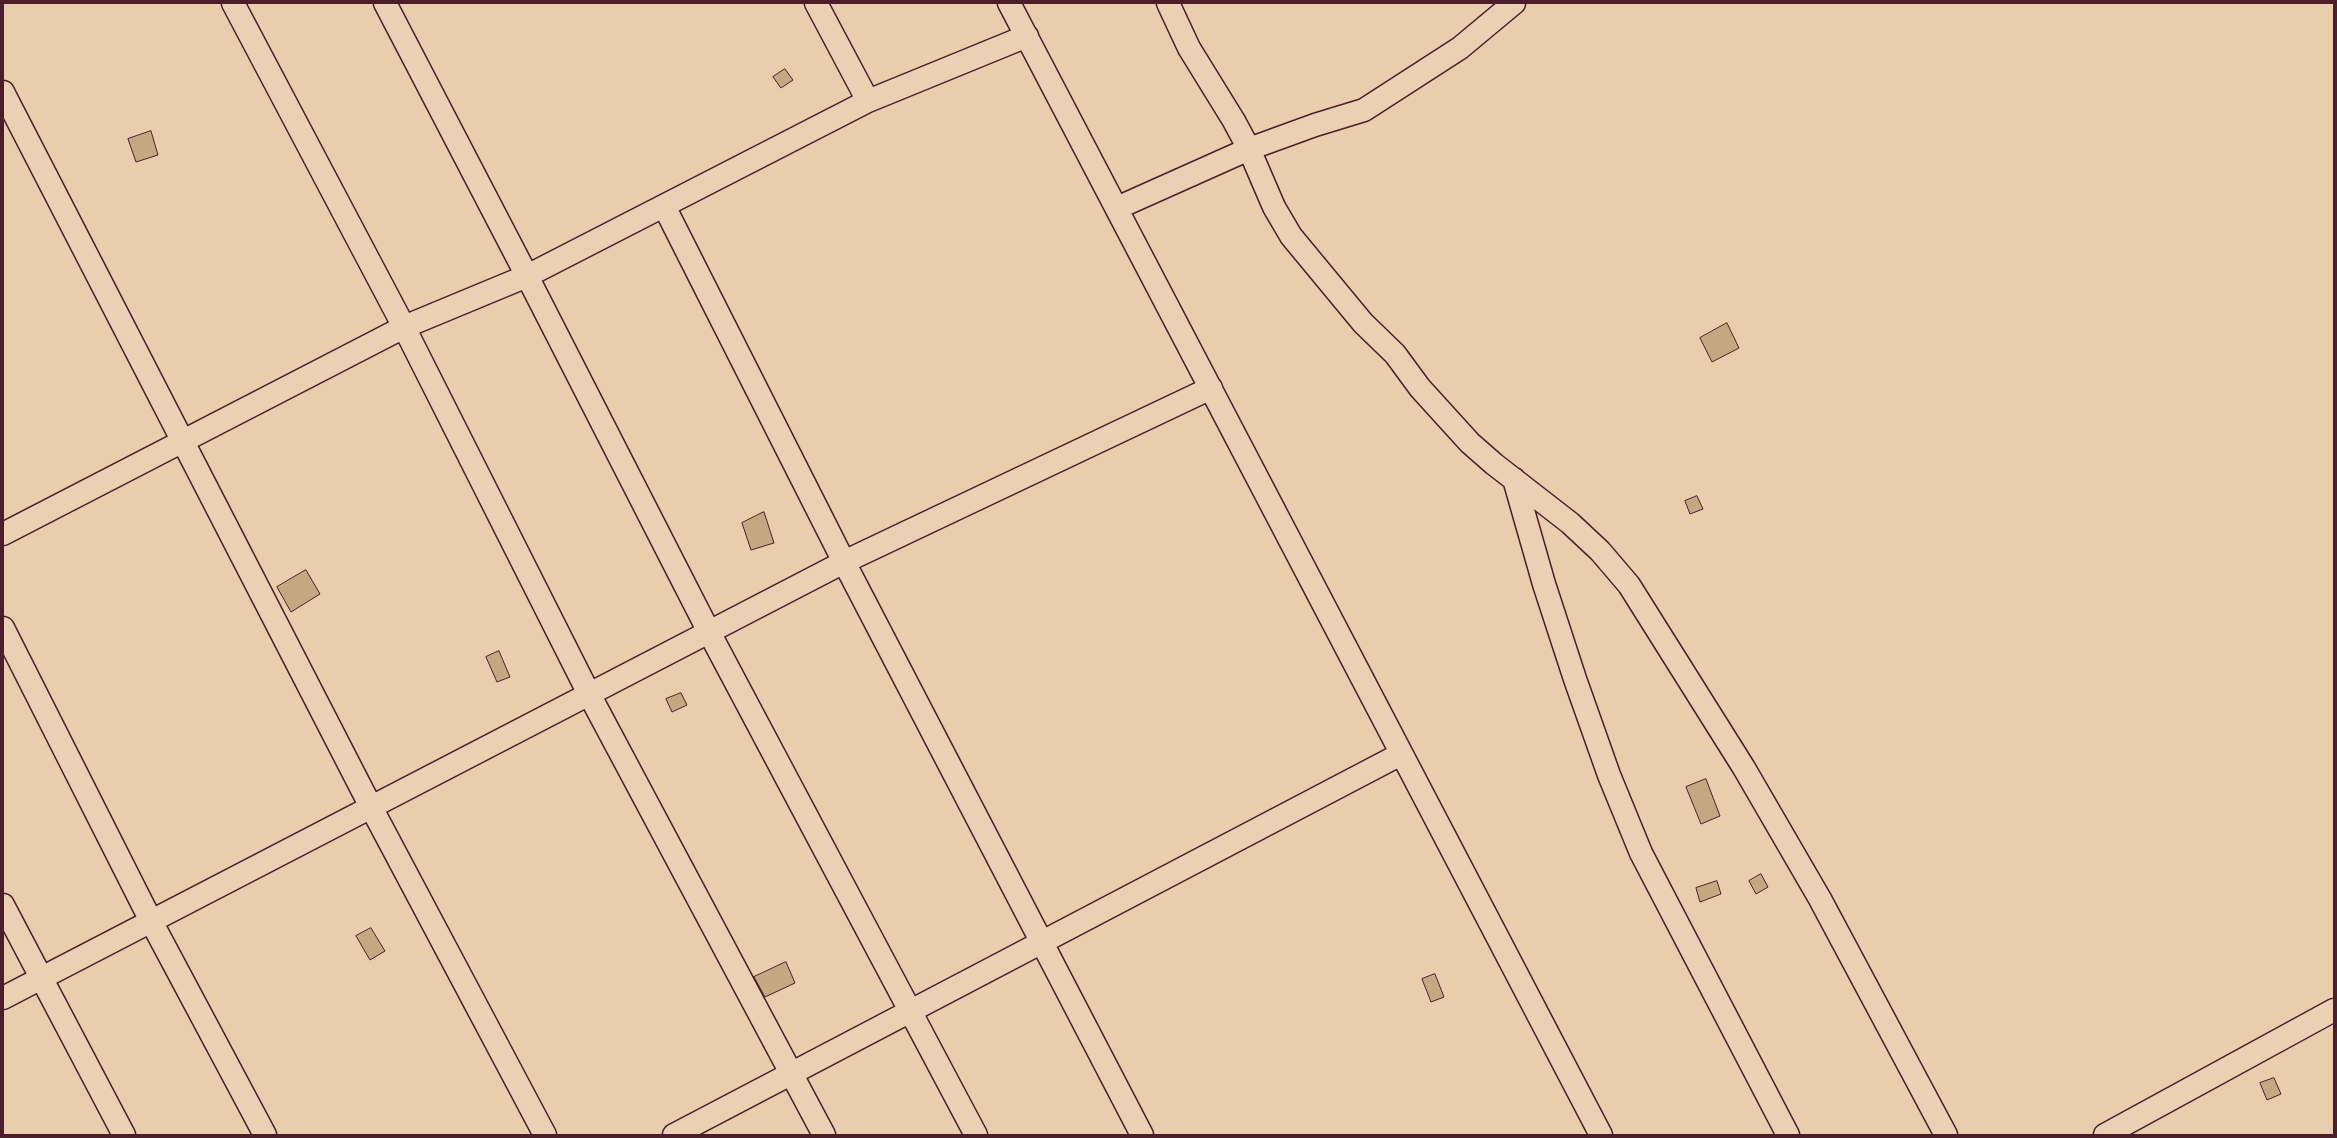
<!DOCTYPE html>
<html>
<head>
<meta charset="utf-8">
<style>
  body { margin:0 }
  #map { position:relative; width:2337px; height:1138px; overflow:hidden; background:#e9cdac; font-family:"Comic Neue",sans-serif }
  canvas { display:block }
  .frame { position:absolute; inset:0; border:4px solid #4a1f2b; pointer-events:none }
</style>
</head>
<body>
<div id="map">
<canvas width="2337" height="1138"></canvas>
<div class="frame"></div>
</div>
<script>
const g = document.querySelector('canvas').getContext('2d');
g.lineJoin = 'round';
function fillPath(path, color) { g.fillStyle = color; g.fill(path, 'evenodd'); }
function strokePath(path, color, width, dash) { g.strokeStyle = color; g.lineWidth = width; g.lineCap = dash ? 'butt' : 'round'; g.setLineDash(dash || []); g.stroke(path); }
const building = new Path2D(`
  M785,69L793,80L781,88L773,77Z
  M151,131L158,155L136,162L128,139Z
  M1727,323L1739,348L1712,362L1700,338Z
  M1697,496L1703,509L1690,514L1685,501Z
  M764,512L774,543L751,550L742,523Z
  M306,570L320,594L291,612L277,587Z
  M499,651L510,677L497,682L486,657Z
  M681,693L687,705L672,712L666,699Z
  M1706,779L1720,816L1701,824L1686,787Z
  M1761,874L1768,887L1756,894L1749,881Z
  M1717,881L1721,894L1700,902L1696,888Z
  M371,928L385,951L370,960L356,936Z
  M786,962L795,983L765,997L754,977Z
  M1435,974L1444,997L1431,1002L1422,979Z
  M2274,1078L2281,1094L2267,1100L2260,1083Z`);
fillPath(building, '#c5a881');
strokePath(building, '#4a1f2b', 1);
const minor = new Path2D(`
  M233,3L404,327L589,694L824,1135
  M385,3L527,276L709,632L976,1135
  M816,3L868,101
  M1009,3L1601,1135
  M1168,3L1189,48L1234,121L1249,149L1274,207L1291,236L1363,323L1395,354L1420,388L1470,443L1494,464L1570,523L1600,551L1629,585L1744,768L1820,899L1946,1135
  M3,92L371,807L545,1135
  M664,206L844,562L1142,1135
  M1117,208L1249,149L1315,125L1364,110L1460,48L1514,3
  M1514,479L1544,584L1575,679L1609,775L1641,853L1788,1135
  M3,534L404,327L527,276L868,101L1027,36
  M3,628L151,921L265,1135
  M3,905L124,1135
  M3,998L844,562L1211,388
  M674,1135L1401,754
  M2105,1135L2334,1010`);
strokePath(minor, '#4a1f2b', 25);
strokePath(minor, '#ecd0b3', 22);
</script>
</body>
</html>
